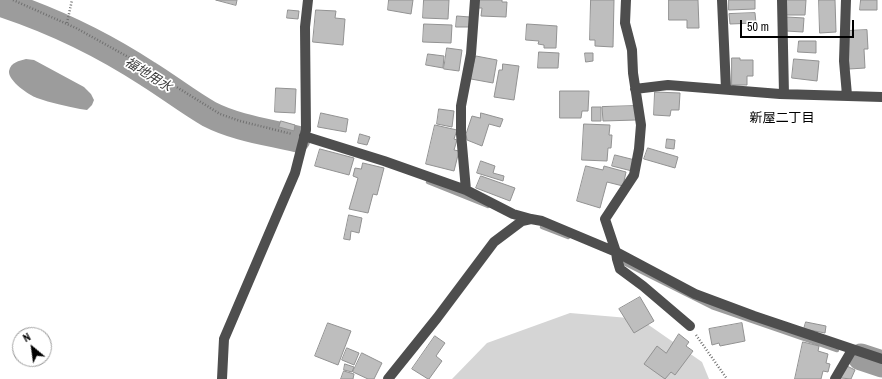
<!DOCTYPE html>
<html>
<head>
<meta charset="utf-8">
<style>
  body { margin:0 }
  #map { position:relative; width:882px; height:379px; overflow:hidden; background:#fff; font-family:"Archivo Narrow",sans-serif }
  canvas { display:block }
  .north { position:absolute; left:12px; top:327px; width:40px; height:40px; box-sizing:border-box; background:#fff; border:1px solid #999; border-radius:50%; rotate:331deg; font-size:11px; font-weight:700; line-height:16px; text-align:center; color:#000 }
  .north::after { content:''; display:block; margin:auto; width:14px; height:18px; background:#000; clip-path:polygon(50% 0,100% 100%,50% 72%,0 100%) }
  .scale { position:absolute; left:740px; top:20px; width:114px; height:18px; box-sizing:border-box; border:2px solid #000; border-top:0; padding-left:5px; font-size:12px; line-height:14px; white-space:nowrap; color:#000; -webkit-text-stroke:3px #fff; paint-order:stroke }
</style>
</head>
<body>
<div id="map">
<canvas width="882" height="379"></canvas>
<div class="north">N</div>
<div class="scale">50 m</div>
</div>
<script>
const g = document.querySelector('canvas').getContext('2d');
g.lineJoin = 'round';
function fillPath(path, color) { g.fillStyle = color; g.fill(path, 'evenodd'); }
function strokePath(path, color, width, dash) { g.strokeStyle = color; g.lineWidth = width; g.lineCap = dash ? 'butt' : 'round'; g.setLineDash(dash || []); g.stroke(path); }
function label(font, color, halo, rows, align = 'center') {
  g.font = font + ' "Archivo Narrow","Noto Sans JP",sans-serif'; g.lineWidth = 3.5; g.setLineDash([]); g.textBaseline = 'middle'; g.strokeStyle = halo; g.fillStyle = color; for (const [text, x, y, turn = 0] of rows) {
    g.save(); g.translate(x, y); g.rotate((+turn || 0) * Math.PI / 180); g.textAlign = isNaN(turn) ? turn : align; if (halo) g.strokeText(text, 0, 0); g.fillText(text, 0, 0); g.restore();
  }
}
fillPath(new Path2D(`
  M570,313L640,319L702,362L709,379H452L487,343Z`), '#d5d5d5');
fillPath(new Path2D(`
  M26,59L34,60L84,87L91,94L94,100L92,105L87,110L80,109C66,106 51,103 37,98C29,95 8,81 9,71C11,62 19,61 26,59Z`), '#9c9c9c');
strokePath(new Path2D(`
  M428,182L488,206
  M542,227L568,237
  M624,263L712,307L837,350`), '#9c9c9c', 4.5);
strokePath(new Path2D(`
  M0,3C52,20 102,44 148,74C169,87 188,102 209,114C236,128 268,132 297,139
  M861,357L882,364`), '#9c9c9c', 27);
const building = new Path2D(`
  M216,0H237L236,5Z
  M389,0H413L411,14L388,10Z
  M424,0H449L448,19L423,18Z
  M479,0H502V2H507L506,17L481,16L482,8H479Z
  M591,0H614L613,47L595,46V40H590Z
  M669,0H698L699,28H687V20H669Z
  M729,0H755V9L729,10Z
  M785,0H806L805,15H785Z
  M819,0H835L836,32L820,33Z
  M861,0H877V10H860Z
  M288,10L299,11L298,19L287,18Z
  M316,10L336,11L335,18L345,19L343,45L313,42Z
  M755,13L756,23L730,24L729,14Z
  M457,16L470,17L469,27H456Z
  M787,17L804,18L803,32L786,31Z
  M424,24L452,25L451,43L423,42Z
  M527,24L557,26L556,48H544V45L538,44L539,41L526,40Z
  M867,30L868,49H864L865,68L849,69L847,31Z
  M799,41H816V53L798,52Z
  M447,48L462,50L459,71L444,69Z
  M539,52L559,53L558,68H538Z
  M585,53H593V61L586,62Z
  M428,54L444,56L443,68L426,65Z
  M476,56L497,60L493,83L471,79Z
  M732,58H740V60H753V76H747V85H732Z
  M794,59L819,61L817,81L792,78Z
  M503,64L519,66L514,100L494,97L499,70H502Z
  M276,88L296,89L295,113L275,112Z
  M560,91H589L588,111H582L581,118H560Z
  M655,92L680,93L679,110H671L670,116L654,115Z
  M635,106L636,120L603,121L602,107Z
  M592,107H601V121H592Z
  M439,109L454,111L452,127L437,124Z
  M321,113L348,119L346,132L318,127Z
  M481,113L503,119L500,127L489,124L482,146L467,140L466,134L472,116L480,118Z
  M281,121L295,125L294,131L279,127Z
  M584,124L610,125L609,135H612L611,148H608L607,161L582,160Z
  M435,125L457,130L454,139L457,140L454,150L459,151L454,171L426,164Z
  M360,134L370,137L367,145L358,143Z
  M667,139L675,140L674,149L666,148Z
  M648,148L678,157L675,168L644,159Z
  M320,149L354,158L349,175L315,166Z
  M615,155L635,160L632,171L612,166Z
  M481,161L495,166L493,173L504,176L503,181L477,173Z
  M363,163L384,168L377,195L373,194L368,213L349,209L358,178L353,176L355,168L361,169Z
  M586,166L603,170L604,166L626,172L623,186L607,182L600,208L577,201Z
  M481,176L515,188L510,201L476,188Z
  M349,215L362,218L359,233L351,231L350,240L344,239Z
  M640,297L654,321L634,333L619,309Z
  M806,322L826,326L825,333L804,329Z
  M328,323L351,331L338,365L315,356Z
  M742,323L745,341L720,346L719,343L712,345L709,329Z
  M679,334L689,342L686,346L693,351L675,375L671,372L665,379L644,364L657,346L666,353Z
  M435,336L445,343L436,356L442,361L429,379H428L412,369Z
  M803,342L819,346L818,351L828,354L826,363L830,364L828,372L823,371L821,379H795Z
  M347,348L359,353L354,365L342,360Z
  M362,353L382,363L374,379H368L353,372Z
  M345,364L354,367L352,372L344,370Z
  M847,366L855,370L851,379L841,378Z
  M344,371L354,374L353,379H341Z`);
fillPath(building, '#bebebe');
strokePath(building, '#929292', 1);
strokePath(new Path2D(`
  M13,0L76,28L130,58L220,114L240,121L292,134
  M67,23L72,0
  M696,335L727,379`), '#707070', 2.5, [1, 2]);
strokePath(new Path2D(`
  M626,0L625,23L632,50L633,73L641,125L639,149L634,175L605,219L616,252L617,259L620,269L643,286L690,326
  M722,0L726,89
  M782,0L784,94
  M846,0L844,61L847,95
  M635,89L668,85L780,94L882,97
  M304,136L384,161L466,190L513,214L531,219
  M466,190L461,134V106L471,54L475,0
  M222,379L224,339L295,173L306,130L305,27L308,0
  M388,379L437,318L494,242L522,221L531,219L542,221L616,252L695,294L754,316L882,359
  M835,379L852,350`), '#4e4e4e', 10);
label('italic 13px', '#3d3d3d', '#fff', [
  ["福地用水",148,75,32]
]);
label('13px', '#000', '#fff', [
  ["新屋二丁目",782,119]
]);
</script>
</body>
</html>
